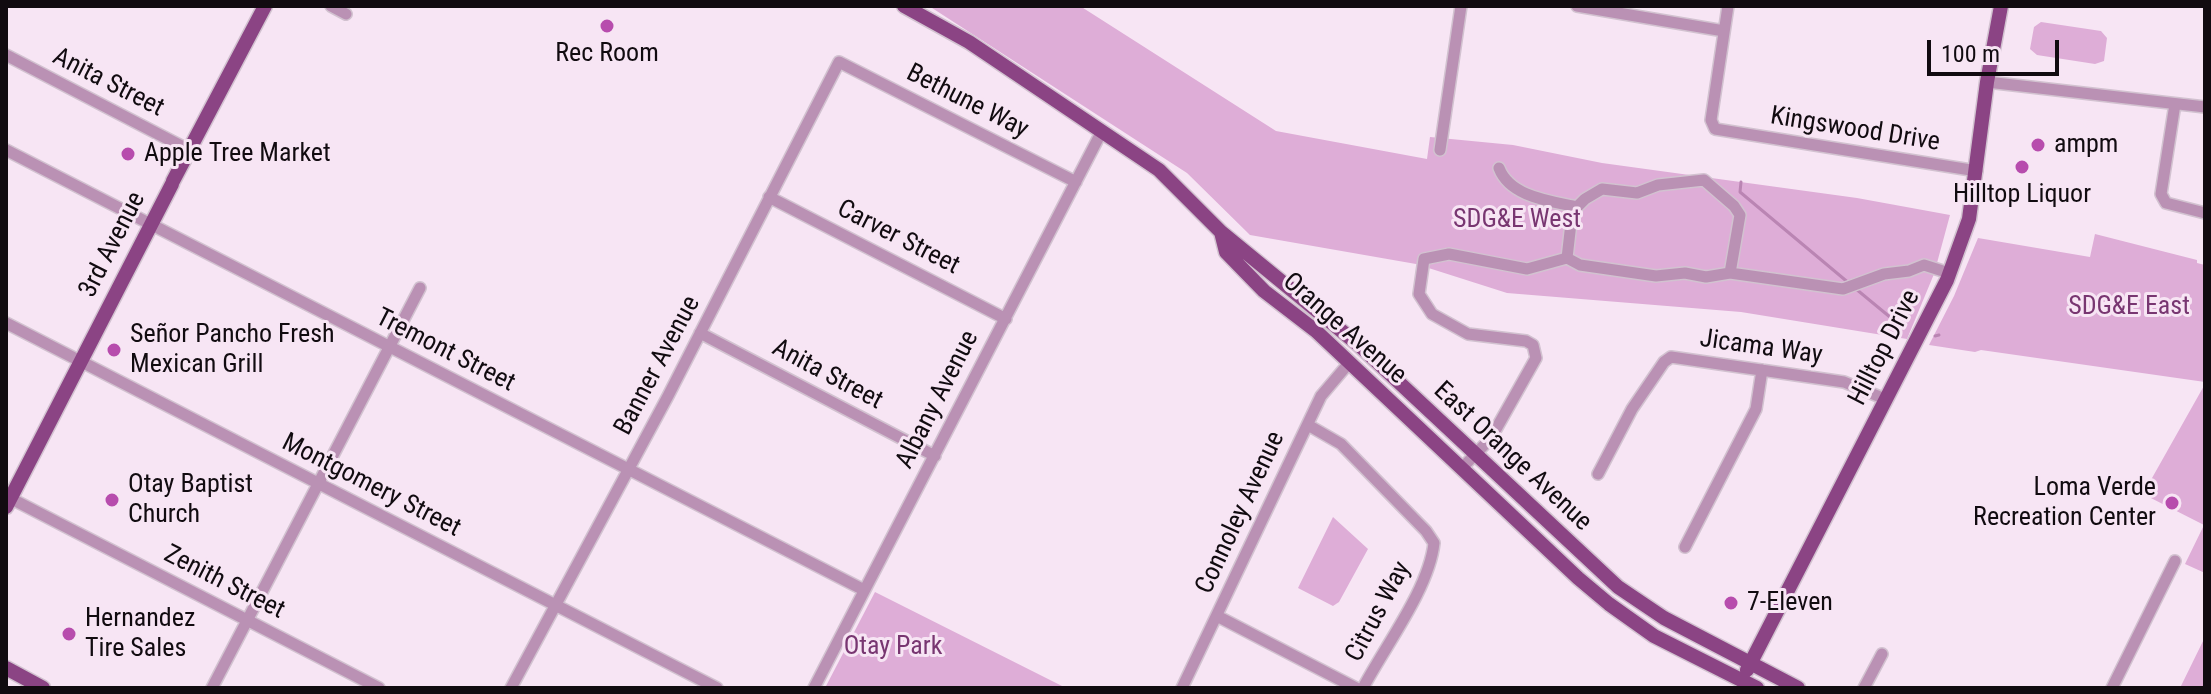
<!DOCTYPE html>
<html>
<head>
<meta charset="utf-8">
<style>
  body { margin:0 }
  #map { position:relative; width:2211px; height:694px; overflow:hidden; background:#f7e5f4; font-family:"Roboto Condensed",sans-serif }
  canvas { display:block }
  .frame { position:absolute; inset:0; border:8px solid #110b10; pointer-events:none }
  .scale { position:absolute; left:1927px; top:40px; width:132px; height:36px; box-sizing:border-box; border:4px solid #110b10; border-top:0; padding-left:10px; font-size:24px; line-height:28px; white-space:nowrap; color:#110b10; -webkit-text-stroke:6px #f7e5f4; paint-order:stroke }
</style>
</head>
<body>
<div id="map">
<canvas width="2211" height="694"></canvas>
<div class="frame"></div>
<div class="scale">100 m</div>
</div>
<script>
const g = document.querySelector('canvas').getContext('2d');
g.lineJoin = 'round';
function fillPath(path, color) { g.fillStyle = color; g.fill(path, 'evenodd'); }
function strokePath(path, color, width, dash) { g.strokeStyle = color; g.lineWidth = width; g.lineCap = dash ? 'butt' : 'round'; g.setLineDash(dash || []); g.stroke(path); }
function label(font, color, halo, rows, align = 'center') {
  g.font = font + ' "Roboto Condensed",sans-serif'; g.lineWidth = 6; g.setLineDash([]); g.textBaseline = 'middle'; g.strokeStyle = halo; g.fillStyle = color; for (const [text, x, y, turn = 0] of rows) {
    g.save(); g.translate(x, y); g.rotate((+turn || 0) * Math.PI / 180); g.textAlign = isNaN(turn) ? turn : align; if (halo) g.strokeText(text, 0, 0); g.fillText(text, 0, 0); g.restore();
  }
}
fillPath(new Path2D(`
  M929,6H1080L1276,131L1427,159L1430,137L1513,145L1602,163L1857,198L1950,215L1934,274L1907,339L1741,312L1507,293L1416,264L1250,235L1187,173Z
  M2041,22L2101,31L2107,38L2104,61L2095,64L2037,55L2030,49L2034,27Z
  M2095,234L2197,260V263L2205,265V382L1981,350L1975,352L1929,345L1954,296L1978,238L2090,257Z
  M2205,384V573L2185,564L2204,525L2143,494Z
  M1333,517L1368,549L1339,602L1333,606L1298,588Z
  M875,592L1066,688H825Z
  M2205,637V688H2180Z`), '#deadd7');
strokePath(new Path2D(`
  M1741,182L1740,192L1850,284
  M1856,289L1902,327
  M1935,336L1939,335
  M2203,688L2205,685`), '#ba85b3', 3);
const minor = new Path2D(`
  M331,6L346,14
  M1577,6L1724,31
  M1728,6L1711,120L1715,129L1977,171
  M6,55L189,150
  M1987,82L2205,107
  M2175,104L2161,194L2166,203L2205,213
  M6,150L864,590
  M1440,150L1461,6
  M1499,168C1510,197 1550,201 1577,207L1585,199L1602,189L1637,193L1658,185L1704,180L1734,206L1740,215L1730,273L1843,289L1884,274L1909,271L1924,265L1949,273
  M769,197L1006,319
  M1577,207L1571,223L1567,258L1580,265L1656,276L1685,273L1706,277L1730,273
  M6,323L717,688
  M700,333L935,456
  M1308,425L1341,444L1426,531L1434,543C1429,589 1385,646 1363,688
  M1462,468L1491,438L1536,358L1533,345L1526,341L1468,334L1432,314L1419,294L1424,259L1449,254L1527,269L1567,258
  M1598,474L1632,409L1664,362L1671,357L1844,382L1885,399
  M6,496L379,688
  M1685,547L1756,409L1762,370
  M1217,616L1356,688
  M212,688L420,288
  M511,688L668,396L839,62L1076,182
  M814,688L1102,131
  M1182,688L1321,396L1349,363
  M1864,688L1882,654
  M2112,688L2175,561`);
const major = new Path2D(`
  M904,6L969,42L1159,170L1221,232L1226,252L1264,291L1316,331L1578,578L1609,604L1654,636L1757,688
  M173,181L265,6
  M1221,232L1360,346L1618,587L1664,618L1798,688
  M6,507L172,184
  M6,668L43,688
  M1747,670L1947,280L1969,219L1987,82L2001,6`);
strokePath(minor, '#d2c2d0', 14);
strokePath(major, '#d2c2d0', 17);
strokePath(minor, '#ba91b4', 11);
strokePath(major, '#8b4484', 14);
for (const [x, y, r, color] of [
  [607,26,8,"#b74cad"],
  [2038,145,8,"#b74cad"],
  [128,154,8,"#b74cad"],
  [2022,167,8,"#b74cad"],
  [114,350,8,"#b74cad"],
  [112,500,8,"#b74cad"],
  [2172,503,8,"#b74cad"],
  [1731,603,8,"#b74cad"],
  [69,634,8,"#b74cad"]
]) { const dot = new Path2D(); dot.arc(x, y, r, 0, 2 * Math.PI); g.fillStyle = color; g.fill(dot); strokePath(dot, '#f7e5f4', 3); }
label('26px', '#110b10', '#f7e5f4', [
  ["Rec Room",607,54,"center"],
  ["ampm",2054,145],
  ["Apple Tree Market",144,154],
  ["Hilltop Liquor",2022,195,"center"],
  ["Señor Pancho Fresh",130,335],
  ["Mexican Grill",130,365],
  ["Otay Baptist",128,485],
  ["Church",128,515],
  ["Loma Verde",2156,488,"right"],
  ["Recreation Center",2156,518,"right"],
  ["7-Eleven",1747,603],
  ["Hernandez",85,619],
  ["Tire Sales",85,649]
], 'left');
label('26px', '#110b10', '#f7e5f4', [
  ["Anita Street",108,83,27],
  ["Bethune Way",967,102,27],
  ["Kingswood Drive",1855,130,9],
  ["Carver Street",898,238,27],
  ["3rd Avenue",113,245,-63],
  ["Orange Avenue",1344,329,41],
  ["Jicama Way",1761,348,8],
  ["Hilltop Drive",1885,348,-63],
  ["Tremont Street",445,351,27],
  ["Banner Avenue",658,366,-62],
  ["Anita Street",827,375,28],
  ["Albany Avenue",938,400,-63],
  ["East Orange Avenue",1512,457,43],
  ["Montgomery Street",371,486,27],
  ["Connoley Avenue",1241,513,-65],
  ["Zenith Street",224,583,27],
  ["Citrus Way",1379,612,-62]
]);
label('26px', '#783671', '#f7e5f4', [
  ["SDG&E West",1517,220],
  ["SDG&E East",2129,307],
  ["Otay Park",893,647]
]);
</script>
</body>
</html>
